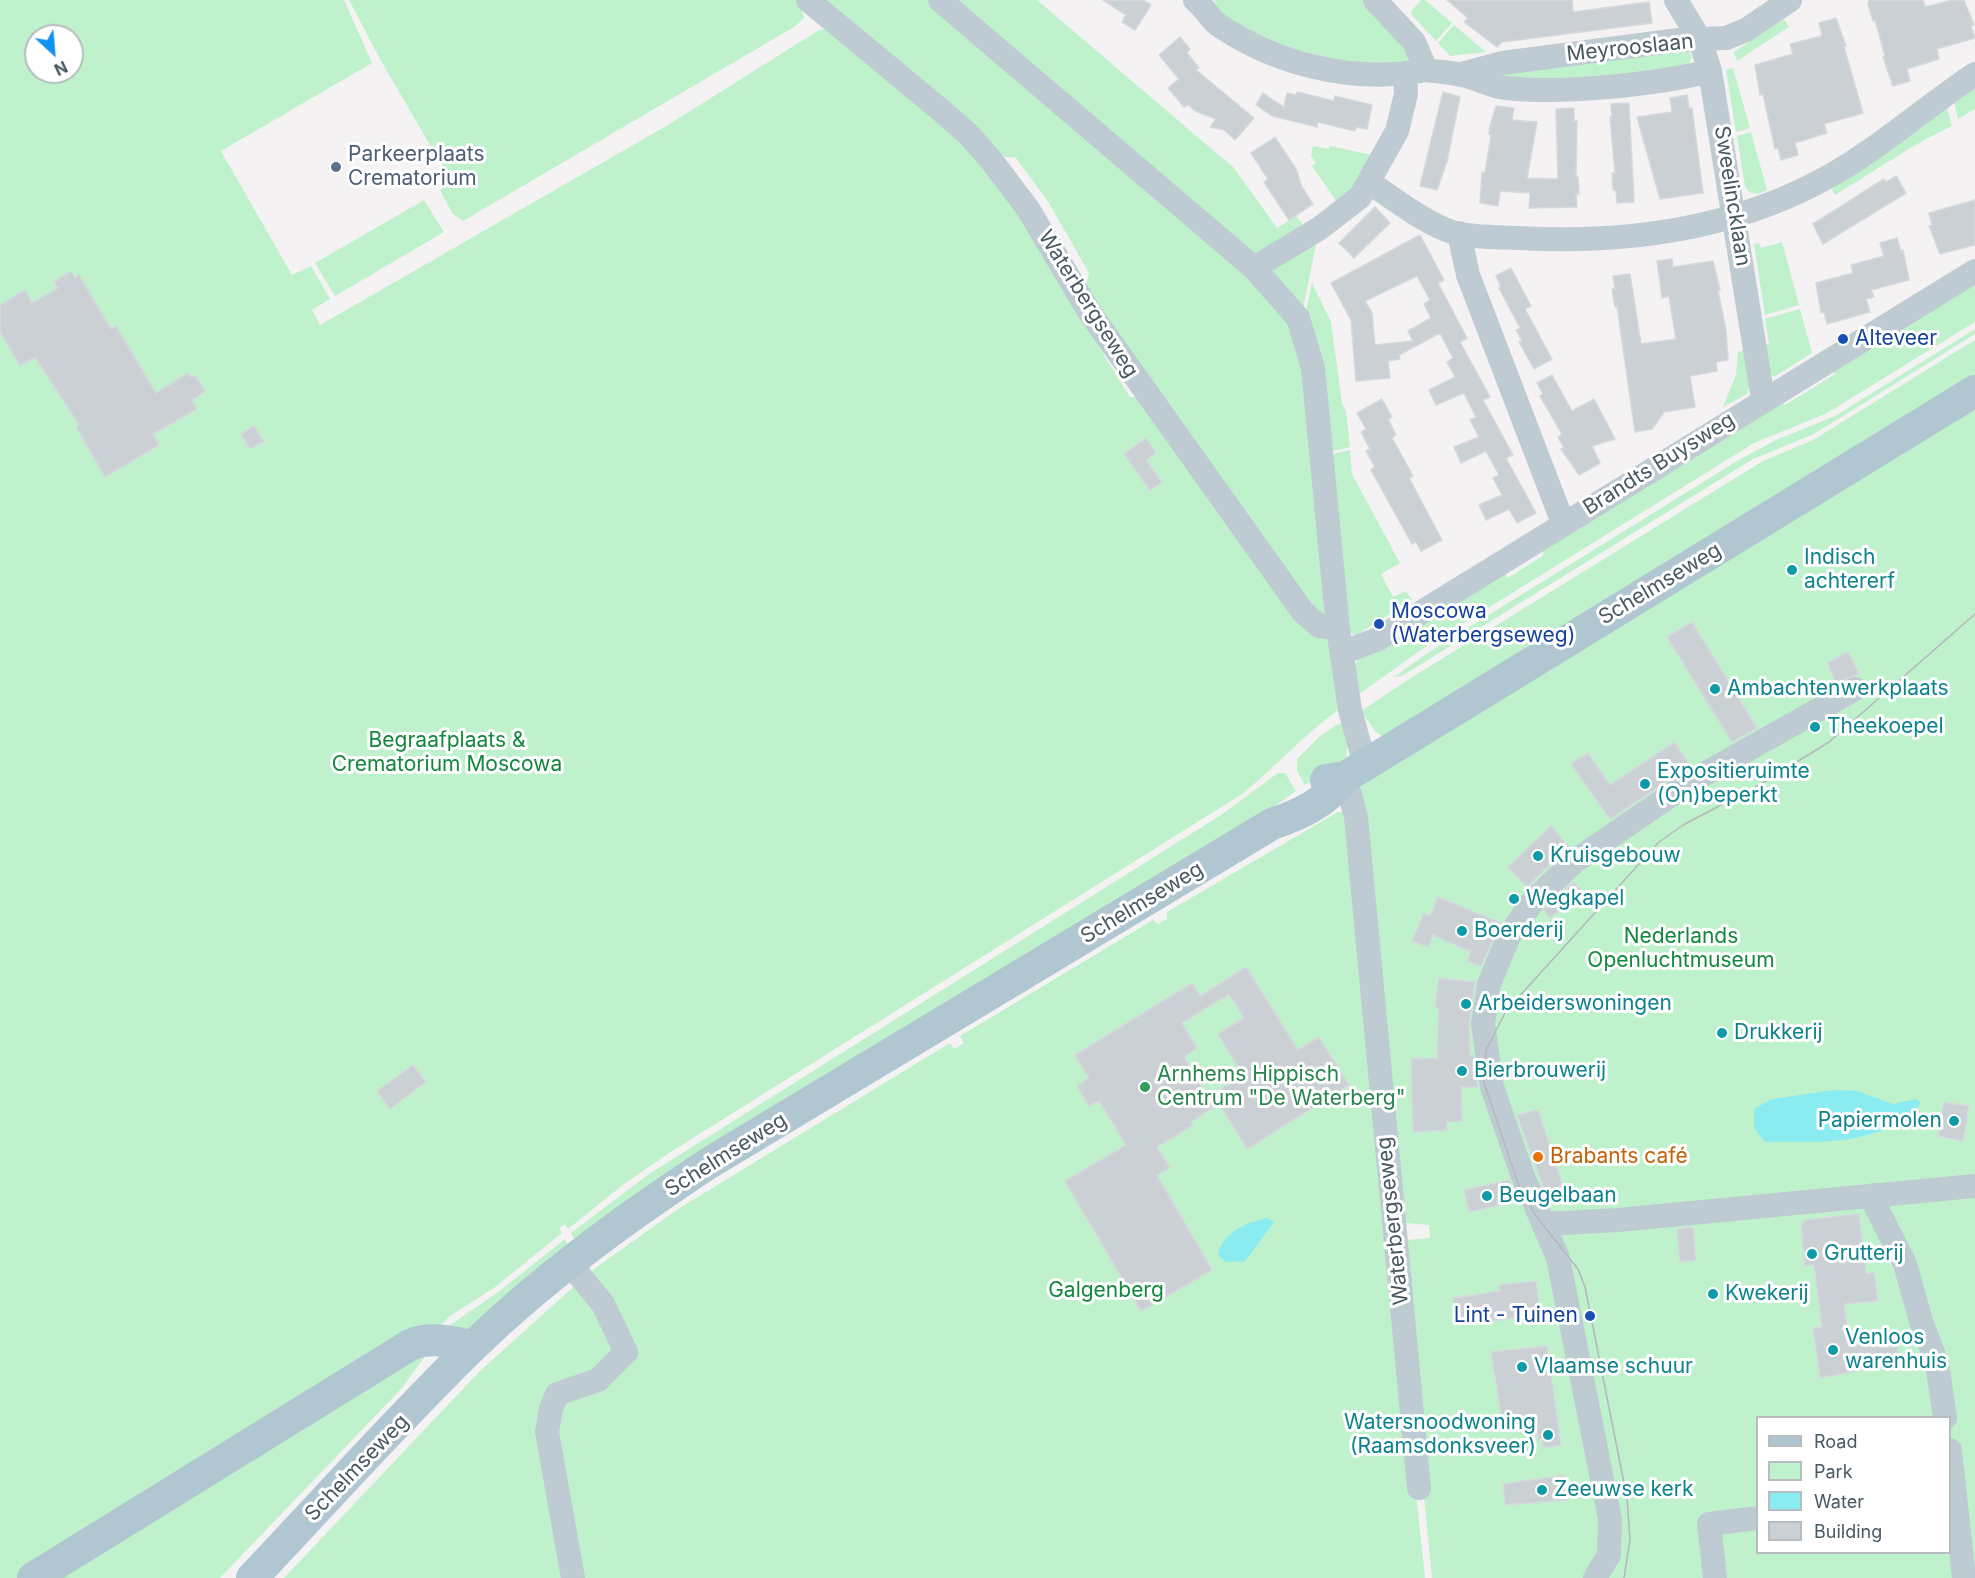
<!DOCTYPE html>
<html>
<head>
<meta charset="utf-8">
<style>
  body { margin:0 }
  #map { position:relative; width:1975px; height:1578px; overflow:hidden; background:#f4f2f2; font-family:Inter,sans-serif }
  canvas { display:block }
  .legend { position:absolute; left:1756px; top:1416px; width:195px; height:138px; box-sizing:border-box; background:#fff; border:2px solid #b6bcc0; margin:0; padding:8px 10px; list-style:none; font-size:18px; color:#485861 }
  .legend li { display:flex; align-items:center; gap:12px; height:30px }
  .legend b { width:30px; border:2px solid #b6bcc0 }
  .north { position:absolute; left:24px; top:24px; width:60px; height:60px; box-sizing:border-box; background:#fff; border:2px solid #b6bcc0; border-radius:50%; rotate:154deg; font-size:16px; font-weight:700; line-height:24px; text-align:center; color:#485861 }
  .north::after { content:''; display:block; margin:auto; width:21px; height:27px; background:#1092f0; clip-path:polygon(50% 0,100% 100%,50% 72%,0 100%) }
</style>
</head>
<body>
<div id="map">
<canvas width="1975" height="1578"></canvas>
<ul class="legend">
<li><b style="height:8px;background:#b0c6d1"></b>Road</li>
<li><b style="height:16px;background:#bff2cc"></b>Park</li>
<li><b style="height:16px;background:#8aebf1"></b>Water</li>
<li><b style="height:16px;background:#cbd0d4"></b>Building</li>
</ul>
<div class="north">N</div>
</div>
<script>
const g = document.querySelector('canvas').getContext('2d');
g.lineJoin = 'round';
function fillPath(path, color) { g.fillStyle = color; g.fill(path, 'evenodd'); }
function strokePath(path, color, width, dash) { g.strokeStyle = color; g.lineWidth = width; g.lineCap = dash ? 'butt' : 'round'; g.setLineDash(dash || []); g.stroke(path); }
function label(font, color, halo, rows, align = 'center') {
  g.font = font + ' Inter,sans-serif'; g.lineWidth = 6; g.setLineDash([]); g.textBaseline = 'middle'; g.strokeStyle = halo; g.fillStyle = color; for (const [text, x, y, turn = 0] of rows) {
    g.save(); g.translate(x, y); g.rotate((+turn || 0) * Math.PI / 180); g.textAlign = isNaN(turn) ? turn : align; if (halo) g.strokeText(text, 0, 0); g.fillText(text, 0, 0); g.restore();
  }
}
fillPath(new Path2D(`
  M0,0H344L372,63L221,151L292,275L311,266L330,299L312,310L320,325L668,125L819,30L827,29L986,164L1125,389L1130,397H1138L1330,641L1338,710C1303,735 1276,767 1242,794L669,1153L624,1184L568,1229L565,1224L559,1228L562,1233L494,1288L450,1316L436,1330L18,1578H0ZM36,36H72V72H36Z
  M349,0H799L804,18L794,27L463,221L452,213L440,190L452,183L380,59Z
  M820,0H927L1251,278L1286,315L1305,361L1325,615L1318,616L1084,291L1089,273L1049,203L1016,158L997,156Z
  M954,0H1037L1234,168L1277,228L1296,216L1307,230L1261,260Z
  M1214,0H1367L1411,58L1404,66L1308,58L1238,29L1218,10Z
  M1421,0H1425L1452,23L1436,41L1410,13Z
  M1784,19L1789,27L1737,61L1734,52Z
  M1454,25L1486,52L1450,56L1438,43Z
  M1686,49L1692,57L1687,67L1637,76L1503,81L1499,72Z
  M1733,68L1750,128L1736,132L1726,70Z
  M1975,88V109L1958,119L1954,102Z
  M1947,107L1952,126C1911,145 1874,172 1835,195L1832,189Z
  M1751,132L1767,190L1758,194L1749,192L1745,186L1737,136Z
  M1313,146L1329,149L1330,146L1377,156L1340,206L1312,166L1316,163L1311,156Z
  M424,200L444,232L335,296L315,263Z
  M1317,239L1303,309L1265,265Z
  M1782,242L1799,305L1765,315L1754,244L1759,243L1761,248Z
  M1975,279V322L1827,413L1754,443L1425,647L1355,697L1354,665L1361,657L1504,573L1508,578L1544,555L1542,550L1780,399L1785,405L1835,374L1832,367Z
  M1312,283L1331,322L1342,404L1346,411L1350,447L1329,452L1305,315Z
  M1800,309L1812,353L1774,377L1769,373L1763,345L1769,344L1765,319Z
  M1975,329V334L1832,423L1812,435L1753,459L1402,676L1394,677L1429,652L1737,461L1776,440L1835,416Z
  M1975,340V381L1383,737L1376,732L1361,711L1406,681L1763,461L1813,440Z
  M1747,350L1750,384L1747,394L1723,407L1736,375L1738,352Z
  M1975,400V1578H1432L1409,1345L1407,1240L1430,1238L1429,1225L1406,1223L1360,784ZM1758,1418H1950V1552H1758Z
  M1350,450L1352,474L1400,563L1381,574L1393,597L1406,591L1412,600L1355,636L1348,630L1329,455Z
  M1338,724H1342L1348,744L1346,757L1305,785L1297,771V759L1320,736Z
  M1278,773H1285L1296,791L1242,829L574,1239L571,1233L649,1174L1221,815Z
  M1338,812H1344L1425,1578H284L480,1371L590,1272L678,1209L950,1043L954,1049L964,1043L960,1036L1153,920L1158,924L1167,919V912Z
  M565,1239L568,1246L465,1332L447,1327L497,1293Z
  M429,1351L401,1389L220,1578H47Z`), '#bff2cc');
fillPath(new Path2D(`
  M1835,1090L1857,1091L1893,1104L1917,1099L1920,1103C1914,1119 1904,1122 1889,1128C1841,1146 1814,1141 1765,1142L1754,1128V1109L1772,1099Z
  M1267,1218L1274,1222L1245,1261L1226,1262L1218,1255C1222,1233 1245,1223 1267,1218Z`), '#8aebf1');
const building = new Path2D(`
  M1103,0H1143L1151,5L1135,30L1122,22L1126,15Z
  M1447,0H1572L1573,12L1649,2L1652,23L1502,42L1497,47L1464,22L1468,18Z
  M1869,0H1923L1925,7L1952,0H1964L1974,25L1971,26L1975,38L1937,49L1939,59L1907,69L1910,81L1893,86L1883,57L1885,56L1875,20L1873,21L1868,4Z
  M1836,18L1846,46L1844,47L1863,113L1824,124L1827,133L1795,143L1798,155L1781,160L1778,148L1775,149L1763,94L1760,95L1755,65L1793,54L1790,44L1822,36L1819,23Z
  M1180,37L1190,49L1187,53L1199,68L1196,70L1254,118L1235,140L1224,130L1210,127L1216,119L1195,111L1188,105L1184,107L1168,88L1179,79L1159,55Z
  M1297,92L1334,101L1335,96L1372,105L1367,129L1356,127L1355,131L1318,122L1317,127L1272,116L1256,105L1263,93L1284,107L1287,93L1296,95Z
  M1443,92L1460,97L1447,161L1437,190L1420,186Z
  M1687,95L1689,108H1692L1703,193L1660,199L1637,117L1672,112L1670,98Z
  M1629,103L1634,202L1617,203L1616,190H1613L1612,173H1615L1610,117H1612L1611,104Z
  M1496,106L1514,108L1512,120L1537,122L1527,178L1558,179L1556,109L1574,108V121H1577L1576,177H1578L1579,194H1576L1577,207L1529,208L1530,193L1500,191L1498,206L1480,203L1482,172L1485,173L1491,135L1489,134L1490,126Z
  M1275,137L1296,169L1302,187L1313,204L1289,220L1264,182L1268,179L1251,153Z
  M1896,176L1906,193L1823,244L1813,224L1884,179L1886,182Z
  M1975,200V245L1940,254L1929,226L1932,225L1929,213Z
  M1375,207L1390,223L1354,258L1339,243Z
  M1420,235L1444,280L1438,283L1467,338L1460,342L1490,397L1483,400L1513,455L1506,458L1536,513L1517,523L1509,509L1486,520L1479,505L1502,495L1493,478L1499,475L1486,451L1461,463L1454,447L1479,437L1470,420L1476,417L1464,393L1436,405L1429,390L1455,377L1447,362L1453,358L1440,333L1399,355L1400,359L1388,361L1390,378L1356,381L1351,320L1331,283ZM1417,276L1430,300L1424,304L1431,318L1408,331L1413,341L1375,345L1372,313L1365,301Z
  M1897,238L1901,251L1903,250L1909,280L1871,290L1874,297L1866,299L1870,312L1827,324L1824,312L1821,313L1816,283L1853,273L1851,265L1884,256L1880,243Z
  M1672,259L1673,267L1713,261L1720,290L1718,291L1726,330L1728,360L1716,362L1717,371L1690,376L1695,407L1664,412L1652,429L1635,432L1617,306L1615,307L1612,289H1615L1613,276L1630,274L1641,344L1676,339L1669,296L1662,298L1657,261Z
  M1511,268L1531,306L1525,309L1552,359L1534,369L1519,342L1522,341L1516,330L1520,328L1499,288L1501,287L1496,276Z
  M71,271L75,278L79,275L111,329L116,326L156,393L188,373L191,377L195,375L205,391L192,401L197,409L153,434L159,445L105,477L76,427L79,425L35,357L20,366L0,331V305L25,290L32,303L58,288L54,282Z
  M1552,375L1572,411L1594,399L1615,439L1592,446L1600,463L1579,475L1561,449L1564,448L1558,437L1562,434L1540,396L1543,394L1537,383Z
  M1382,399L1392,417L1388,419L1396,435L1392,438L1413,476L1409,478L1442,540L1421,551L1416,542L1412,544L1371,470L1375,467L1366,451L1370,449L1361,432L1366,429L1357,413Z
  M254,426L264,441L250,449L241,434Z
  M1146,438L1156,453L1146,460L1162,482L1150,491L1124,454Z
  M1692,622L1757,728L1732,742L1667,637Z
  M1848,652L1859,674L1836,683L1827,663Z
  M1675,742L1690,766L1610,819L1571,764L1588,753L1610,785Z
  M1551,826L1568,846L1525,889V885L1508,867Z
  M1574,882L1581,890L1550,918L1544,910Z
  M1438,897L1501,923L1481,966L1467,961L1471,952L1433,935L1428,947L1412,941L1424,913L1430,916Z
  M1246,967L1298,1050L1319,1037L1349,1085L1247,1149L1213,1094L1240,1078L1235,1071L1239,1069L1218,1034L1244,1018L1229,994L1182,1023L1197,1048L1184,1057L1214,1107L1191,1122L1193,1125L1157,1147L1170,1168L1157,1175L1212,1270L1141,1311L1065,1181L1126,1145L1099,1101L1089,1106L1077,1086L1089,1078L1075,1055L1192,983L1200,996Z
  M1439,978L1475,982L1469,1026L1470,1055H1473L1478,1087H1461L1462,1121L1447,1122V1130L1413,1132L1411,1059L1437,1058L1439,1008L1435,1007Z
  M413,1065L426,1082L390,1109L377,1091Z
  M1944,1102L1969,1106L1963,1141L1938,1136Z
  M1538,1110L1563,1186L1545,1192L1517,1115Z
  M1509,1180L1517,1198L1508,1200L1509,1203L1469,1212L1464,1190Z
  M1859,1214L1866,1274L1874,1273L1878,1301L1844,1304L1850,1346L1878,1343L1882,1348L1898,1346L1900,1362L1820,1378L1813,1328L1822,1327L1814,1265L1805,1266L1801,1223H1804V1220Z
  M1693,1227L1696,1260L1680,1262L1677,1229Z
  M1536,1281L1540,1313L1477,1324L1475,1315L1456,1319L1453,1298L1500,1291L1499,1285Z
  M1547,1346L1561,1445L1544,1448L1542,1439L1538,1440L1535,1419L1502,1422L1491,1352Z
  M1564,1475L1567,1500L1505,1505L1503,1484Z`);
fillPath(building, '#cbd0d4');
strokePath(building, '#d5d9dd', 1.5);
strokePath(new Path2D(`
  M808,0L943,112L969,135L991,160L1028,209L1090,313L1303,612L1319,626L1338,629
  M940,0L1254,268L1298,318L1313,368L1338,629L1350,710L1365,765
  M1195,0C1204,7 1209,17 1217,24C1275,64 1351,83 1421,71
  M1375,0L1414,42L1426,70C1438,72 1450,72 1462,75C1477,78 1491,87 1506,88C1563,94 1654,85 1710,71
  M1676,0L1700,40L1710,71L1763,399
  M1461,74L1502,63L1679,40L1726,38L1746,30L1790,0
  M1370,183C1393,198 1426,224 1452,232C1473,238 1497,237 1519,238C1625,244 1733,229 1826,178C1879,149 1925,107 1975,74
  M1459,233L1468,275L1563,523
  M1254,268L1320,228L1360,197L1397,131L1406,94L1405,74
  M1342,653L1378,639L1975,271
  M1345,777L1356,817L1419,1488
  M1874,1195L1875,1205L1905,1264L1921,1321L1937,1363L1945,1418
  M1544,1224L1618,1220L1975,1186
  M1950,1450L1964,1578
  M573,1578L547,1432L551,1409L557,1394L598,1380L626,1352L603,1304L579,1275L576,1256
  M1595,1578L1609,1555L1610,1519L1558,1258L1522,1174L1492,1087L1483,1024L1489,984L1509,936L1533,901L1575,861L1687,784L1855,689
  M1715,1578L1709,1524L1758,1518`), '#bfcbd2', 24);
strokePath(new Path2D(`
  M1326,780L1345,777L1365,765L1975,391
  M33,1578L410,1345C431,1336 450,1342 472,1346
  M252,1578C325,1501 396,1421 472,1347C544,1277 626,1218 709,1163L1272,824C1302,814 1326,802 1345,777`), '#b0c6d1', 32);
strokePath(new Path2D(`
  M1624,1578L1630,1540L1627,1498L1585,1287L1578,1269L1536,1216L1519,1186L1484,1083L1486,1050L1506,1011L1659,842L1683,825L1761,784L1829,742L1975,614`), '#b3b8bc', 1.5);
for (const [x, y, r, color] of [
  [336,167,6,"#5c6f8a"],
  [1843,339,6,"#1a4fb4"],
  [1792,570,6,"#0f9aa8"],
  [1379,624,6,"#1a4fb4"],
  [1715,689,6,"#0f9aa8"],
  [1815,727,6,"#0f9aa8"],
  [1645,784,6,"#0f9aa8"],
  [1538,856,6,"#0f9aa8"],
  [1514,899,6,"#0f9aa8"],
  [1462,931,6,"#0f9aa8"],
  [1466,1004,6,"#0f9aa8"],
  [1722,1033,6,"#0f9aa8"],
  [1462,1071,6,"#0f9aa8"],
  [1145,1087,6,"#2e9e5b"],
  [1954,1121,6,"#0f9aa8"],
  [1538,1157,6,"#e8710a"],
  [1487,1196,6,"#0f9aa8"],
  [1812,1254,6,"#0f9aa8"],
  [1713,1294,6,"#0f9aa8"],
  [1590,1316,6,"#1a4fb4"],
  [1833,1350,6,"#0f9aa8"],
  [1522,1367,6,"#0f9aa8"],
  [1548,1435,6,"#0f9aa8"],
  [1542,1490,6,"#0f9aa8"]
]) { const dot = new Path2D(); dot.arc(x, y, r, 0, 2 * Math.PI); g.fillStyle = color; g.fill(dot); strokePath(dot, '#fff', 2); }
label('21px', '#485861', '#fff', [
  ["Meyrooslaan",1630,48,-6],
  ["Sweelincklaan",1732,196,81],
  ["Waterbergseweg",1088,304,58],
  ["Brandts Buysweg",1659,464,-32],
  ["Schelmseweg",1660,584,-31],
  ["Schelmseweg",1142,903,-31],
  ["Schelmseweg",726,1155,-32],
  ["Waterbergseweg",1393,1221,-96],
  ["Schelmseweg",357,1468,-46]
]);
label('21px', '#4e5e75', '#fff', [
  ["Parkeerplaats",348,155],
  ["Crematorium",348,179]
], 'left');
label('21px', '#164399', '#fff', [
  ["Alteveer",1855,339],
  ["Moscowa",1391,612],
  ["(Waterbergseweg)",1391,636],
  ["Lint - Tuinen",1578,1316,"right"]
], 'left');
label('21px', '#0d838f', '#fff', [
  ["Indisch",1804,558],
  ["achtererf",1804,582],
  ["Ambachtenwerkplaats",1727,689],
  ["Theekoepel",1827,727],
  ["Expositieruimte",1657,772],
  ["(On)beperkt",1657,796],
  ["Kruisgebouw",1550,856],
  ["Wegkapel",1526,899],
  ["Boerderij",1474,931],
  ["Arbeiderswoningen",1478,1004],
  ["Drukkerij",1734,1033],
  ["Bierbrouwerij",1474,1071],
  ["Papiermolen",1942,1121,"right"],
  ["Beugelbaan",1499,1196],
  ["Grutterij",1824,1254],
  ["Kwekerij",1725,1294],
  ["Venloos",1845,1338],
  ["warenhuis",1845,1362],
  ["Vlaamse schuur",1534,1367],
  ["Watersnoodwoning",1536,1423,"right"],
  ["(Raamsdonksveer)",1536,1447,"right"],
  ["Zeeuwse kerk",1554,1490]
], 'left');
label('21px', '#12883c', '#fff', [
  ["Begraafplaats &",447,741],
  ["Crematorium Moscowa",447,765],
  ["Nederlands",1681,937],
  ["Openluchtmuseum",1681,961],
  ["Galgenberg",1106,1291]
]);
label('21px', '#27864d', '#fff', [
  ["Arnhems Hippisch",1157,1075],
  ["Centrum \"De Waterberg\"",1157,1099]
], 'left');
label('21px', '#c56008', '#fff', [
  ["Brabants café",1550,1157]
], 'left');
</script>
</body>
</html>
